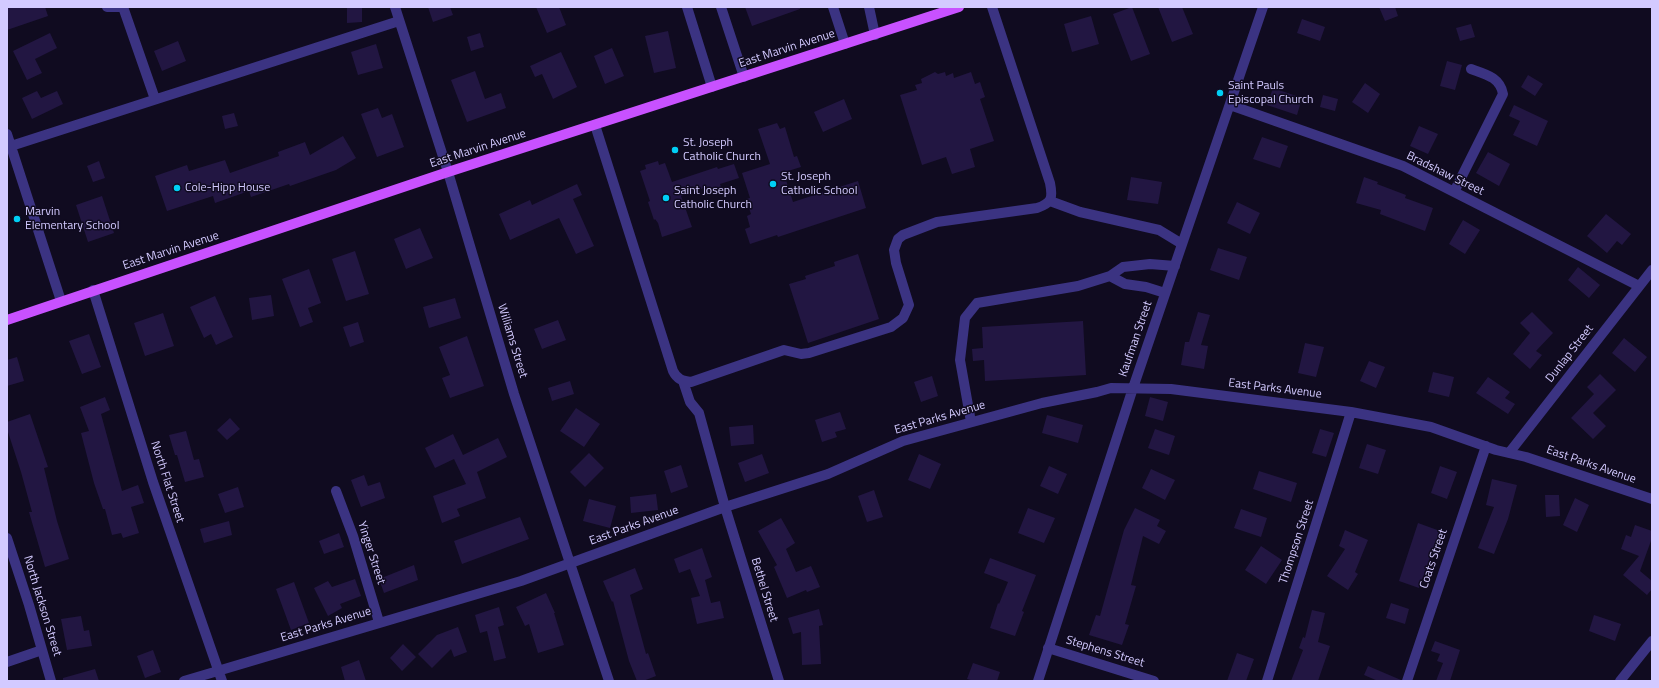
<!DOCTYPE html>
<html>
<head>
<meta charset="utf-8">
<style>
  body { margin:0 }
  #map { position:relative; width:1659px; height:688px; overflow:hidden; background:#100b20; font-family:"Titillium Web",sans-serif }
  canvas { display:block }
  .frame { position:absolute; inset:0; border:8px solid #d3caff; pointer-events:none }
</style>
</head>
<body>
<div id="map">
<canvas width="1659" height="688"></canvas>
<div class="frame"></div>
</div>
<script>
const g = document.querySelector('canvas').getContext('2d');
g.lineJoin = 'round';
function fillPath(path, color) { g.fillStyle = color; g.fill(path, 'evenodd'); }
function strokePath(path, color, width, dash) { g.strokeStyle = color; g.lineWidth = width; g.lineCap = dash ? 'butt' : 'round'; g.setLineDash(dash || []); g.stroke(path); }
function label(font, color, halo, rows, align = 'center') {
  g.font = font + ' "Titillium Web",sans-serif'; g.lineWidth = 3; g.setLineDash([]); g.textBaseline = 'middle'; g.strokeStyle = halo; g.fillStyle = color; for (const [text, x, y, turn = 0] of rows) {
    g.save(); g.translate(x, y); g.rotate((+turn || 0) * Math.PI / 180); g.textAlign = isNaN(turn) ? turn : align; if (halo) g.strokeText(text, 0, 0); g.fillText(text, 0, 0); g.restore();
  }
}
fillPath(new Path2D(`
  M7,7H45L48,16L7,30Z
  M347,7H362V22L347,23Z
  M428,7H450L453,15L433,22Z
  M536,7H559L566,25L547,33Z
  M745,7H800V9L752,26Z
  M1132,7L1150,54L1131,61L1113,14Z
  M1158,7H1182L1193,34L1172,42Z
  M1379,7H1395L1398,16L1385,21Z
  M1091,16L1099,44L1072,52L1064,24Z
  M1302,19L1325,27L1320,41L1297,33Z
  M1471,24L1475,37L1460,41L1456,28Z
  M668,31L676,68L654,73L645,36Z
  M50,33L57,48L35,59L42,73L27,80L13,51Z
  M480,33L484,47L471,51L467,37Z
  M178,41L186,61L162,71L154,51Z
  M376,44L383,68L358,75L351,52Z
  M612,48L624,76L605,84L594,56Z
  M561,52L577,87L553,99L542,74L535,77L530,66Z
  M1447,61L1462,65L1455,90L1440,86Z
  M475,71L485,99L501,93L506,108L467,122L451,80Z
  M935,72L938,74L945,72L946,76L953,73L954,78L971,72L975,84L980,82L985,97L980,99L994,141L970,149L975,167L952,174L946,157L922,165L900,95L917,90L915,85L922,83L921,79Z
  M1528,75L1543,84L1535,96L1521,87Z
  M1365,83L1380,94L1368,113L1352,102Z
  M1273,88L1302,98L1297,115L1267,105Z
  M37,91L41,98L57,91L63,104L32,119L22,98Z
  M1323,95L1338,99L1335,111L1320,107Z
  M844,99L852,119L823,132L814,112Z
  M1514,105L1548,121L1537,146L1513,135L1520,121L1509,116Z
  M378,108L382,118L392,114L404,147L377,157L361,114Z
  M234,113L238,126L225,129L222,116Z
  M777,123L780,129L785,127L794,157L797,156L801,167L788,171L790,178L786,180L793,202L858,181L866,208L778,237L777,235L750,244L745,229L750,227L747,216L751,214L746,199L750,198L742,173L770,164L758,129Z
  M1419,126L1438,134L1428,154L1410,146Z
  M343,136L356,158L336,170L290,186L289,184L251,197L249,191L215,203L213,196L167,211L155,176L187,165L189,171L225,160L230,173L279,156L278,152L305,142L310,155Z
  M1262,137L1288,146L1280,168L1253,159Z
  M1488,152L1510,164L1499,186L1476,173Z
  M99,161L105,178L93,182L87,166Z
  M658,161L659,165L665,163L672,182L717,167L718,169L734,164L739,178L720,184L722,190L709,194L707,187L681,196L692,227L662,237L658,223L655,219L654,220L648,202L650,201L640,171L646,169L645,165Z
  M1131,177L1162,182L1158,204L1127,200Z
  M1364,177L1378,182L1377,184L1406,195L1405,198L1433,208L1425,231L1380,214L1381,210L1356,203Z
  M577,184L582,195L573,199L594,246L576,254L559,218L510,240L499,214L530,200L532,205Z
  M102,196L114,233L88,242L76,205Z
  M1237,202L1260,213L1250,234L1227,223Z
  M1606,214L1631,234L1622,245L1617,241L1607,253L1587,236Z
  M1463,220L1480,230L1465,254L1449,244Z
  M420,228L433,258L406,269L394,239Z
  M1218,248L1247,257L1239,280L1210,270Z
  M355,251L369,294L346,301L332,259Z
  M858,254L879,319L808,343L789,284L806,279L805,276L835,266L834,262Z
  M1578,267L1600,285L1589,298L1568,280Z
  M309,269L321,303L308,308L313,322L300,327L282,279Z
  M271,295L274,316L252,320L249,298Z
  M215,296L233,337L216,345L211,334L204,338L190,307Z
  M455,298L461,318L429,328L423,307Z
  M1198,312L1210,315L1201,345L1208,346L1204,369L1181,365L1185,342H1189Z
  M1532,312L1553,333L1536,351L1542,355L1530,369L1513,354L1530,333L1520,323Z
  M163,313L174,346L145,356L134,323Z
  M558,320L566,340L542,349L534,329Z
  M1083,321L1086,375L985,381L984,360L973,361L972,349L983,348L982,327Z
  M358,322L364,342L350,347L343,327Z
  M89,334L101,367L82,374L69,341Z
  M467,336L484,386L450,398L442,378L450,375L439,347Z
  M1624,338L1647,357L1635,372L1612,353Z
  M1305,343L1324,347L1316,377L1298,373Z
  M17,357L24,381L7,386V360Z
  M1369,361L1385,367L1376,388L1360,381Z
  M1433,372L1454,377L1449,397L1428,392Z
  M1600,374L1616,390L1593,413L1606,426L1593,439L1571,418L1594,394L1587,387Z
  M932,376L938,396L921,402L914,382Z
  M1488,377L1510,392L1505,398L1515,404L1508,414L1476,393Z
  M570,381L574,394L552,401L548,388Z
  M105,397L110,410L101,414L122,491L138,485L144,503L131,507L139,533L123,538L121,533L112,535L105,509H103L94,483L81,433L89,431L80,407Z
  M1150,397L1168,402L1163,421L1145,416Z
  M576,408L600,424L584,447L560,431Z
  M840,412L846,429L835,432L837,437L822,442L815,420Z
  M30,414L48,467L44,468L57,521L69,559L45,567L29,512H32L21,472L7,429V422Z
  M1047,415L1083,425L1078,443L1042,433Z
  M230,418L240,429L227,440L217,430Z
  M753,425L754,444L731,446L729,427Z
  M1155,429L1175,436L1169,455L1148,448Z
  M1320,429L1334,433L1326,457L1312,453Z
  M186,431L194,460L199,459L204,477L185,482L177,455H175L169,435Z
  M453,434L463,455L498,438L507,457L477,472L486,498L457,509L460,516L442,523L433,496L466,484L454,459L435,468L425,448Z
  M1367,444L1386,450L1378,474L1359,468Z
  M589,453L604,468L585,487L570,472Z
  M762,454L769,473L745,482L738,463Z
  M919,454L941,464L930,489L908,480Z
  M681,465L688,487L671,493L664,471Z
  M1049,466L1067,474L1058,494L1040,486Z
  M1440,466L1457,472L1447,499L1431,493Z
  M1151,469L1175,480L1165,500L1142,488Z
  M1259,471L1297,483L1291,502L1253,489Z
  M364,475L368,486L380,482L385,498L361,507L351,480Z
  M1492,479L1517,485L1508,519L1494,554L1478,548L1494,507L1486,505Z
  M238,487L244,507L225,513L218,494Z
  M874,490L883,517L867,522L858,496Z
  M656,494L658,510L631,513L630,497Z
  M1545,495H1559L1560,516L1546,517Z
  M1575,498L1589,505L1577,532L1563,525Z
  M589,499L616,506L610,528L583,521Z
  M1028,508L1055,518L1044,543L1018,533Z
  M1135,508L1160,520L1157,526L1166,531L1159,544L1143,536L1131,585L1136,586L1125,624L1129,625L1122,645L1089,635L1096,615L1100,616L1124,530Z
  M1241,509L1267,518L1261,537L1234,528Z
  M520,517L529,539L462,564L454,541Z
  M781,518L795,543L786,549L796,572L811,566L820,587L807,592L806,590L787,598L774,567L777,565L758,531Z
  M229,521L232,535L204,543L200,529Z
  M1418,523L1440,531L1419,588L1399,581Z
  M1635,525L1652,531V538L1640,571L1652,581V589L1647,595L1623,575L1639,556L1621,549L1626,535L1631,537Z
  M1345,530L1368,540L1355,572L1358,574L1348,590L1327,576L1345,549L1339,546Z
  M339,533L344,547L324,554L319,541Z
  M1261,546L1282,560L1266,584L1245,570Z
  M702,548L712,577L705,580L711,603L720,601L724,618L697,624L691,598L700,596L690,569L679,573L674,559Z
  M990,558L1036,575L1022,611L1024,612L1015,636L990,628L998,603L999,604L1008,582L984,573Z
  M414,565L418,580L384,593L379,579Z
  M635,568L643,589L630,595L646,654L648,653L656,676L643,681H637L629,661L613,601L612,602L603,581Z
  M355,579L361,596L340,604L342,608L328,616L314,588L328,581L332,587Z
  M294,582L309,623L291,630L276,589Z
  M546,593L555,613H554L564,645L538,653L529,624L525,626L516,607Z
  M1391,603L1409,609L1405,624L1386,618Z
  M499,607L504,625L498,627L506,658L494,661L487,631L480,633L475,615Z
  M819,609L823,625L819,626L821,664L802,665L801,632L793,634L788,618Z
  M1312,610L1325,613L1318,642L1330,646L1318,681H1291L1303,650L1299,648L1303,637L1305,638Z
  M1594,615L1621,624L1615,641L1589,631Z
  M81,616L84,631L89,630L92,646L67,650L61,619Z
  M458,627L467,652L454,657L451,649L432,668L418,654L437,635Z
  M1435,641L1460,650L1450,681H1436L1443,663L1437,661L1440,654L1431,651Z
  M403,644L416,657L402,671L390,658Z
  M153,650L161,672L145,678L137,656Z
  M1237,653L1254,659L1246,681H1227Z
  M359,660L366,681H345L341,667Z
  M973,663L1000,672L997,681H974L967,679Z
  M1368,666L1401,680V681H1378L1364,675Z
  M95,669L99,681H63V678Z`), '#221642');
strokePath(new Path2D(`
  M107,7H123
  M123,7L155,99
  M395,7L448,172L514,394L609,681
  M687,7L712,87
  M721,7L744,77
  M833,7L845,44
  M869,7L875,35
  M1230,105L1403,166L1639,286
  M595,125L673,371C677,379 682,381 691,382L784,350L801,354L809,353L891,327L903,318L909,305L896,263L894,250L898,239L903,235L937,222L1037,208C1052,203 1053,198 1050,183L992,7
  M7,134L61,301
  M11,146L399,21
  M1454,192L1503,94C1500,77 1485,74 1471,69
  M1050,201L1080,212L1159,230L1182,244
  M93,290L153,482L222,681
  M1165,293L1146,287L1125,284L1110,276L1123,267L1150,264L1175,266
  M683,381L690,402L699,413L725,507L779,681
  M971,422L960,360L965,318L977,303L1078,286L1110,276
  M1509,453L1652,270
  M336,491L353,536L379,622
  M7,538L29,605L51,681
  M1048,648L1154,681
  M7,662L42,650
  M184,681L521,581L725,507L828,474L903,441L1042,403L1097,392L1111,388L1171,389L1351,412L1431,427L1496,450L1526,457L1652,499
  M1038,681L1133,388L1263,7
  M1267,681L1351,412
  M1407,681L1486,446
  M1620,681L1652,641`), '#3b3382', 10);
strokePath(new Path2D(`
  M7,320L448,172L959,7`), '#c851ff', 10);
for (const [x, y, r, color] of [
  [1220,93,4,"#00cff5"],
  [675,150,4,"#00cff5"],
  [773,184,4,"#00cff5"],
  [177,188,4,"#00cff5"],
  [666,198,4,"#00cff5"],
  [17,219,4,"#00cff5"]
]) { const dot = new Path2D(); dot.arc(x, y, r, 0, 2 * Math.PI); g.fillStyle = color; g.fill(dot); strokePath(dot, '#100b20', 1.5); }
label('12px', '#d3caff', '#100b20', [
  ["East Marvin Avenue",787,49,-18],
  ["East Marvin Avenue",478,149,-18],
  ["Bradshaw Street",1445,174,26],
  ["East Marvin Avenue",171,251,-18],
  ["Kaufman Street",1136,339,-71],
  ["Williams Street",512,341,73],
  ["Dunlap Street",1570,354,-52],
  ["East Parks Avenue",1275,389,7],
  ["East Parks Avenue",940,418,-16],
  ["East Parks Avenue",1591,465,19],
  ["North Flat Street",167,482,72],
  ["East Parks Avenue",634,526,-20],
  ["Thompson Street",1297,542,-72],
  ["Yinger Street",371,553,72],
  ["Coats Street",1434,559,-71],
  ["Bethel Street",764,590,73],
  ["North Jackson Street",42,606,73],
  ["East Parks Avenue",326,625,-17],
  ["Stephens Street",1105,652,17]
]);
label('12px', '#d3caff', '#100b20', [
  ["Saint Pauls",1228,86],
  ["Episcopal Church",1228,100],
  ["St. Joseph",683,143],
  ["Catholic Church",683,157],
  ["St. Joseph",781,177],
  ["Catholic School",781,191],
  ["Cole-Hipp House",185,188],
  ["Saint Joseph",674,191],
  ["Catholic Church",674,205],
  ["Marvin",25,212],
  ["Elementary School",25,226]
], 'left');
</script>
</body>
</html>
